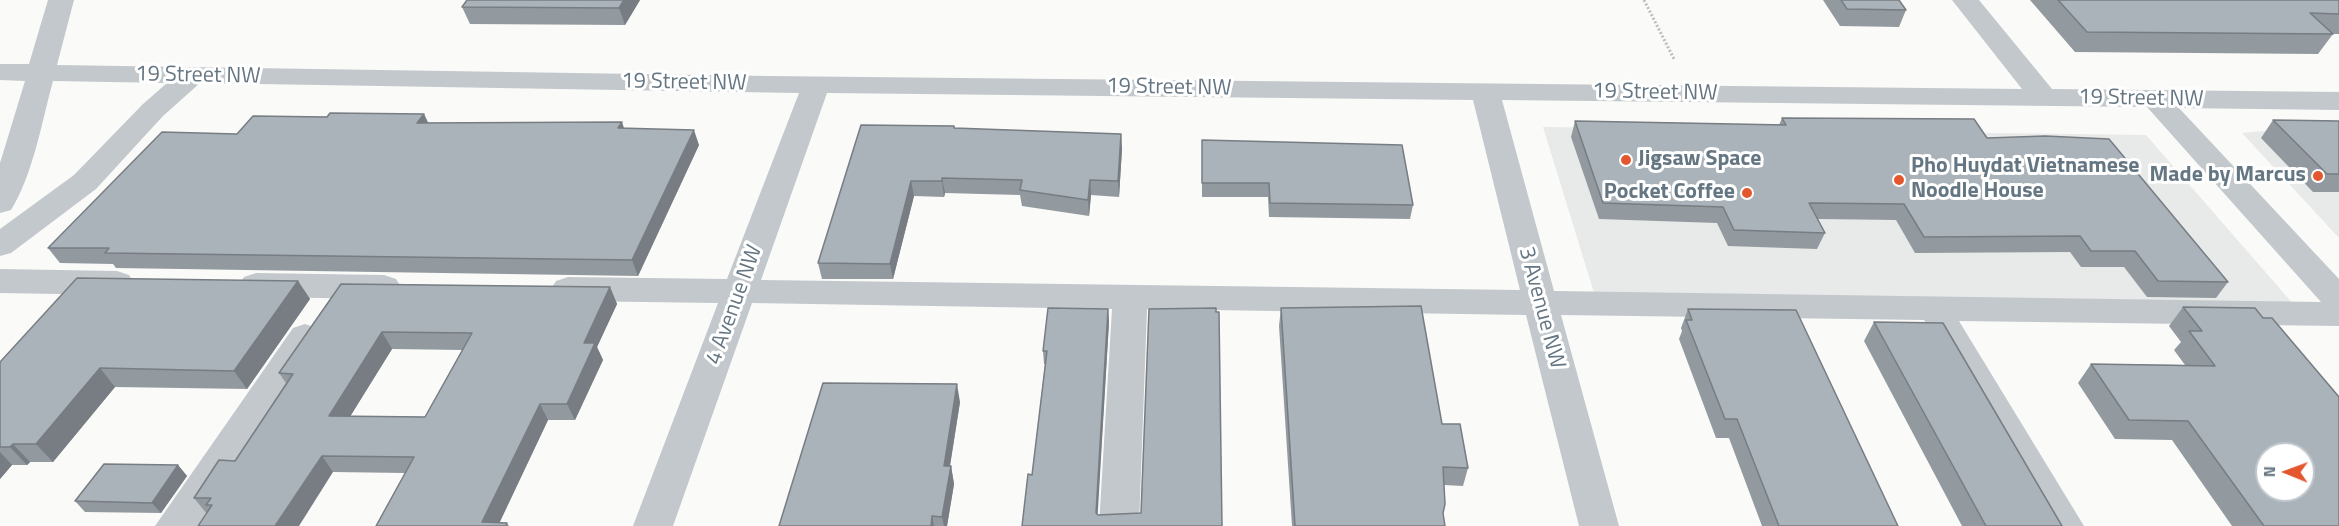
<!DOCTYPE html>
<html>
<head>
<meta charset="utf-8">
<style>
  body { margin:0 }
  #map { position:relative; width:2339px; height:526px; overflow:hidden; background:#fafaf8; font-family:"Titillium Web",sans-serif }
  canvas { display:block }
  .north { position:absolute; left:2255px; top:442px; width:60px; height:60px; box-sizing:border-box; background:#fff; border:2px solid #c1c8cd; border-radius:50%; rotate:271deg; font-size:16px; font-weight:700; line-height:24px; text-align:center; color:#657683 }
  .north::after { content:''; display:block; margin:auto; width:21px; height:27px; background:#e4572e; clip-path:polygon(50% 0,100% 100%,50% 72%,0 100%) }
</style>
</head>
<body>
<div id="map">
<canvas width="2339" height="526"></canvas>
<div class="north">N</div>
</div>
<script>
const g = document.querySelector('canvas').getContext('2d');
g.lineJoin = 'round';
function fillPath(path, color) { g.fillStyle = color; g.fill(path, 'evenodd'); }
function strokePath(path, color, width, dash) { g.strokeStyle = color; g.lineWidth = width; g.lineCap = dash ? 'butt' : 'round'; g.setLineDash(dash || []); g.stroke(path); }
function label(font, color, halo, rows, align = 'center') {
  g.font = font + ' "Titillium Web",sans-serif'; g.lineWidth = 6; g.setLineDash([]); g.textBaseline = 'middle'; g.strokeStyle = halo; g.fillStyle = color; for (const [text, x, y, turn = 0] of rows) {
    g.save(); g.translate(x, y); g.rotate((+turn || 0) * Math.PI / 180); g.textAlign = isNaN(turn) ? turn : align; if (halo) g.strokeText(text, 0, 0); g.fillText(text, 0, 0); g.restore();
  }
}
fillPath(new Path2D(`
  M1543,127L2146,135L2295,306L1595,296Z
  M2262,131H2339V238L2242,133Z`), '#e8e9e9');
strokePath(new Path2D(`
  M1644,0L1674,59`), '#bbbfc2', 3, [2, 2]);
fillPath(new Path2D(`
  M48,0H74L57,65L768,76L2022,89L1952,0H1979L2052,89L2339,92V110L2179,108L2339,279V326L1959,321L2084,526H2043L1924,320L1561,315L1619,526H1579L1526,315L1147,309L1139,526H1099L1112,309L752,303L673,526H633L718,303L568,301L556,297L551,289L556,281L568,277L727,279L799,93L200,83L163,116L96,189L11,253L0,256V229L74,175L143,104L167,83L53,81C42,121 33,175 11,210L0,213V163L25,81L0,80V64H29ZM827,93L1473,100L1520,290L761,280ZM1502,100L2147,107L2321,302L1554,291Z
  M0,269L117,271L129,275L134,283L129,291L117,295L0,293Z
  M256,273L384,275L396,279L401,287L396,295L384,299L256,297L244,293L239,285L244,277Z
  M305,324L317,328L323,337L197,526H155L293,328Z`), '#c3c8cc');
fillPath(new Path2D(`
  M640,0L625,25L470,24L462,7Z
  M1823,0H1899L1906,10L1899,27L1840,26Z
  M2030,0H2339V34H2333L2318,54L2075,52Z
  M424,114L428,123L624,128L699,145L638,276L116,268L113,264L60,263L48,248L237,134L327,117Z
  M1782,118L1987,138L2228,282L2216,298L2147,297L2124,267H2081L2070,252L1915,253L1896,220L1818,219L1825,233L1817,249L1728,246L1717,223L1599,219L1571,137L1575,121L1779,125Z
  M2273,120L2339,121V192H2313L2261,138Z
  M954,126L955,128L1121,134L1122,149L1119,197L1091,195L1089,216L1022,206L1020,195L945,193L944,197L914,196L893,279H822L818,263Z
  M1202,140L1413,205L1410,219L1269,217L1268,197H1202Z
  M298,281L310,299L247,389L115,387L53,462H30L27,465H12L0,479V362Z
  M341,284L610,287L617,304L597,347L603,360L575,420H548L499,523H507L509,526H376L405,473L333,472L207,514L194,498L235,461L286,383L279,373ZM392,349L462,350L425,417L350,416Z
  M2183,307L2263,318L2339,526H2232L2172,440L2115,439L2078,383L2091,364L2185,365L2174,350L2181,342L2169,326Z
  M1281,308L1442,424L1468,468L1463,486L1444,485L1445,504L1443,514L1445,526H1292L1279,326Z
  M1108,309L1109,322L1097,515H1098L1022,526L1032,475L1045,364H1044L1043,351Z
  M1688,309L1898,526H1762L1729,438H1716L1679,339L1682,331L1681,328Z
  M1874,322L2062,526H1962L1864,341Z
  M960,402L950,466H951L954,484L947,526H779Z
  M178,465L187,476L161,513L85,512L75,501Z`), '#929a9f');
fillPath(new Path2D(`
  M624,0H640L625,25L619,8Z
  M424,114L431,129L417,123Z
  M622,122L627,137L618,128Z
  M694,130L699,145L638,276L632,260Z
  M1121,134L1122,149L1119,197L1118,181Z
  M942,178L945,193L944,197L942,181Z
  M1090,180L1091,195L1089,216L1088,200Z
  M911,181L914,196L893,279L890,264Z
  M298,281L310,299L247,389L234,371Z
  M610,287L617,304L597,347L603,360L575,420L567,404L584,343Z
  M1108,309L1109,322L1097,526L1096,513Z
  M382,332L392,349L340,433L329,416Z
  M100,368L115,387L53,462L36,444Z
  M957,384L960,402L947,484L944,466Z
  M540,404L548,420L498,526L482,522Z
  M13,444L30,462L27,465L10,447Z
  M0,452L12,465L0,479Z
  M322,456L333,472L299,526H275Z
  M178,465L187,476L161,513L152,503Z
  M951,466L954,484L947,526H944L942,517Z
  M932,516L934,526H931Z`), '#777d82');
const building = new Path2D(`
  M467,0H624L619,8L462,7Z
  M1841,0H1899L1906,10L1847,9Z
  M2058,0H2339V14L2310,13L2333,34L2087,32Z
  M330,113L424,114L417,123L622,122L618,128L694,130L632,260L105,253L109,248H48L162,132L237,134L253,116L327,117Z
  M1782,118L1974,119L1987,138L2045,136L2109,139L2228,282L2158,281L2135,251H2091L2080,236L1924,237L1904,204L1809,203L1825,233L1734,230L1723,207L1603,203L1575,121L1786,125Z
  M2273,120L2339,121V174H2327Z
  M861,125L954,126V128L1121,134L1118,181L1090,180L1088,200L1020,190L1022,180L942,178V181H911L890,264L818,263Z
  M1202,140L1402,145L1413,205L1270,203L1269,183H1202Z
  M77,278L298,281L234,371L100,368L36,444H13L10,447H0V362Z
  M341,284L610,287L584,343H595L567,404H540L482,522L507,523L506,526H376L414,457L322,456L275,526H198L212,505H206L211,498H194L219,460L235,461L293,374L279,373ZM382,332L472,333L425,417L329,416Z
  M1421,306L1442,424H1460L1468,468L1443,467L1445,504L1443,513L1445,526H1295L1281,308Z
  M2183,307L2255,308L2263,318H2272L2339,397V526H2264L2188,421L2129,420L2091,364L2215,366L2189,331H2202ZM2267,454H2303V490H2267Z
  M1048,308L1108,309L1096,513L1098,515L1141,513L1149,309L1216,308V312H1219L1222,526H1022L1028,474L1032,475L1047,351H1043Z
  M1688,309L1796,310L1898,526H1779L1737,419H1725L1686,320H1692Z
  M1874,322L1943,323L2062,526H1986Z
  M823,383L957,384L944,466H951L942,517L932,516L931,526H779Z
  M104,464L178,465L152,503L75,501Z`);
fillPath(building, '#aab3b9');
strokePath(building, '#777d82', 1.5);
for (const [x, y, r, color] of [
  [1626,160,6,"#e4572e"],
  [2318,176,6,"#e4572e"],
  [1899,180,6,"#e4572e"],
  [1747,193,6,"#e4572e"]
]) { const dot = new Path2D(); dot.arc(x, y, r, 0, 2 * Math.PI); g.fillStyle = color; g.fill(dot); strokePath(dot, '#fff', 2); }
label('22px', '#657683', '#fff', [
  ["19 Street NW",198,76,1],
  ["19 Street NW",684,83,1],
  ["19 Street NW",1169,88,1],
  ["19 Street NW",1655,93,1],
  ["19 Street NW",2141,99,1],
  ["4 Avenue NW",735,305,-70],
  ["3 Avenue NW",1541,308,75]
]);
label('bold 22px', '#657683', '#fff', [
  ["Jigsaw Space",1638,160],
  ["Pho Huydat Vietnamese",1911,167],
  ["Noodle House",1911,192],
  ["Made by Marcus",2306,176,"right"],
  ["Pocket Coffee",1735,193,"right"]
], 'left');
</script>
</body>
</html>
